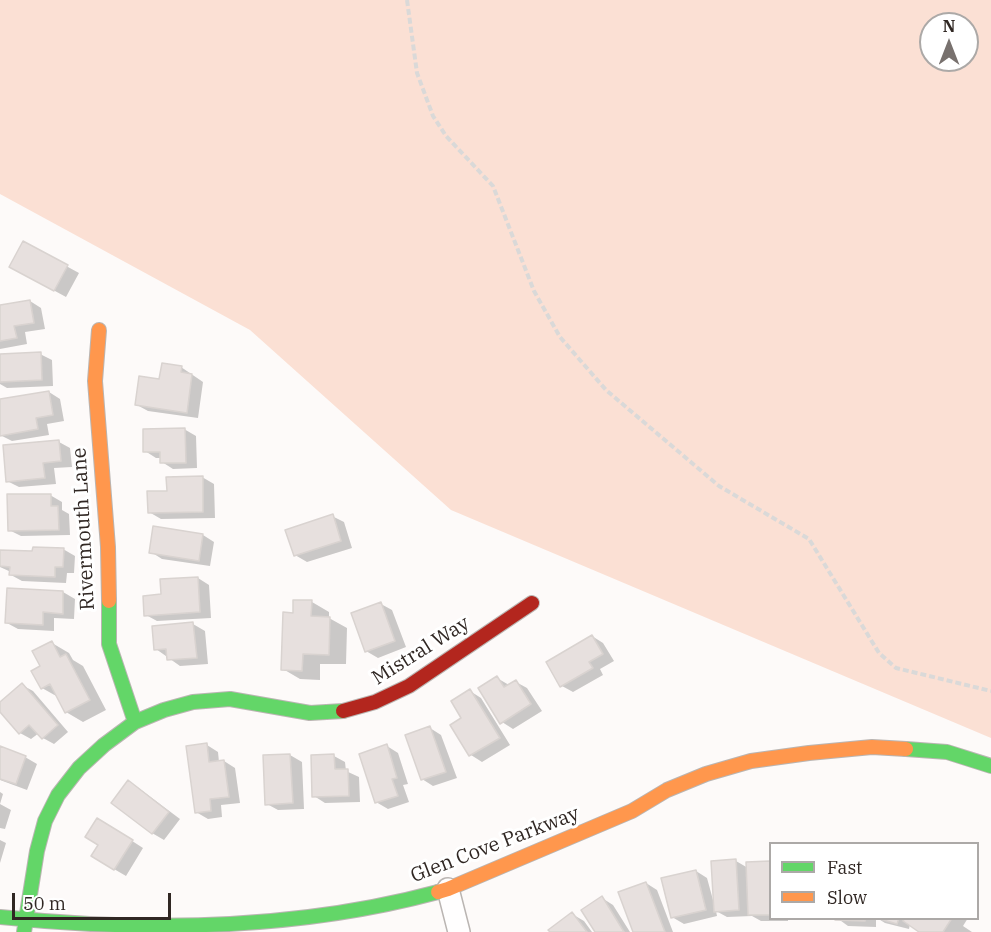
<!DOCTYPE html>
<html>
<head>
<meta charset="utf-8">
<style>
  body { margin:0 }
  #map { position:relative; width:991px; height:932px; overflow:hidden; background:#fdfaf9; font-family:"IBM Plex Serif",serif }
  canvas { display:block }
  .legend { position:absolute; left:769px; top:842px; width:210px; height:78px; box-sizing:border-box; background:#fff; border:2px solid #aca9a7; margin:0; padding:8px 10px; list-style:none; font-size:18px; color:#302723 }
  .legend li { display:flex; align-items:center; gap:12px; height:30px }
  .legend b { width:30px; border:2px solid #aca9a7 }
  .north { position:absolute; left:919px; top:12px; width:60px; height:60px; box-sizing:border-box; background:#fff; border:2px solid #aca9a7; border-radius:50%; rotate:0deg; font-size:16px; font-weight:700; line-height:24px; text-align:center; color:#302723 }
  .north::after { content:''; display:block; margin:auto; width:21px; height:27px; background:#78716e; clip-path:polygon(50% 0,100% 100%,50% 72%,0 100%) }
  .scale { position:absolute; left:12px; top:893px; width:159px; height:27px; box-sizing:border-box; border:3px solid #302723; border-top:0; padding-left:8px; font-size:18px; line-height:21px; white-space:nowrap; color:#302723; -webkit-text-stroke:4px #fff; paint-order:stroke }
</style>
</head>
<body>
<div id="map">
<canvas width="991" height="932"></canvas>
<ul class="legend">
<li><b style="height:8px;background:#63d668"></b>Fast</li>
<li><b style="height:8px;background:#ff974d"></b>Slow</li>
</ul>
<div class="north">N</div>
<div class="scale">50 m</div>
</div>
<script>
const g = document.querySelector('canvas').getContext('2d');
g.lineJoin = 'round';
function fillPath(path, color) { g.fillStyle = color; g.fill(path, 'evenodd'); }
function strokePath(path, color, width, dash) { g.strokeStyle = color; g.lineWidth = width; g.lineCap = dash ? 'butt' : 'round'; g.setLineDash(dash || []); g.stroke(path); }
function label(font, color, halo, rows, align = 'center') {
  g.font = font + ' "IBM Plex Serif",serif'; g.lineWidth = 6; g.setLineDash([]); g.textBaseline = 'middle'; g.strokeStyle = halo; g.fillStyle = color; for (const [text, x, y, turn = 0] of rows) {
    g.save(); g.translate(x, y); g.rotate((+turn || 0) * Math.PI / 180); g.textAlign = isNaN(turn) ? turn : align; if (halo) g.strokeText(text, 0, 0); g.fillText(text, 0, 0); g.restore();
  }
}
fillPath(new Path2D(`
  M0,0H991V738L451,510L250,330L0,194ZM931,24H967V60H931Z`), '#fbe0d4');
fillPath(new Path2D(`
  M24,243L79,273L66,297L11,267Z
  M30,301L41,308L45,329L25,332L27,344L0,349V306Z
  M40,354L52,360L53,386L7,388L0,384V355Z
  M181,367L203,382L198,418L148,411L137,405L161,381Z
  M49,392L60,399L64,421L47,424L49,435L12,441L0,435V400Z
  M184,429L196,436L197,468L173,469L162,462V458H156L145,451Z
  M59,442L70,448L72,467L54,468L56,484L19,487L7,481Z
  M202,477L214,484L215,518L161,519L149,512L168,492Z
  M50,495L62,502V510L69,514L70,535L21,536L9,530Z
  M332,516L344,522L352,548L307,562L295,555Z
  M203,535L214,542L210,566L162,559L151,552Z
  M63,549L75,556L74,573H67L66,583L22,581L11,575V572L0,567V552L34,553Z
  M198,578L209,585L211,618L157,621L146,615Z
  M8,589L63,592L75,599L74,619L54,618V631L18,629L7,623Z
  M312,602L329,612V618L347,628L346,664H320V680L300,679L283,669L294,614Z
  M381,604L392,610L406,647L378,658L366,651Z
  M193,624L205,631L208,664L180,666L156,649Z
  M592,636L603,643L614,661L600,669L603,675L573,692L562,686Z
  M52,643L69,653L73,660L83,666L106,710L83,722L66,712L58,697L42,688V667Z
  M497,678L509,685L516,682L527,688L542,711L513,729L502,722Z
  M22,685L33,691L68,732L54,744L43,738L39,733L31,739L20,733L0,709V704Z
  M470,691L481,698L510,745L482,762L471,755L452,725L463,718Z
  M430,728L441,735L457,778L433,786L422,779Z
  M207,745L218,752L219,762L224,761L235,768L240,803L221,805L222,817L208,819L196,812Z
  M387,746L398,753L408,784L403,785L409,802L388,809L376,802Z
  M0,748L25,757L37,764L27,790L0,780Z
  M290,755L302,762L304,809L278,810L267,804L264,756Z
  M334,756L345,762L346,771L359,777L360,802L325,803L314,796Z
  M129,782L140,789L180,819L164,840L152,833Z
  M0,792L3,794L0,804L11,810L5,829L0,828Z
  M109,826L143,848L126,876L114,869Z
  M0,840L6,843L0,863Z
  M736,861L748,868V863H770V918H788V921H761L752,916L727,917L716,911L717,916L684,924L672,917L696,871L707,878L713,900H715Z
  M646,883L657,890L673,932H634Z
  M602,898L613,905L630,932H597Z
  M572,914L584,921L592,932H552Z
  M837,918H876V927L848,926Z
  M877,918H968L963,926L972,932H922L910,924L909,929L885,923Z`), '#0003');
const building = new Path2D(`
  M23,241L68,265L54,291L9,267Z
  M30,300L34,323L14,326L17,338L0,341V305Z
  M41,352L42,380L0,382V354Z
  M162,363L182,366L181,372L192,374L187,413L135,405L139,376L159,379Z
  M49,391L53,415L36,418L38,429L0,436V399Z
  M185,428L186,463H160V452H143V429Z
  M59,440L61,461L43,463L45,478L6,482L3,445Z
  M203,476V512L148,513L147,491H167L166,477Z
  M7,494H51V506H58L59,530L8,531Z
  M333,514L341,541L294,556L285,530Z
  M153,526L203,534L199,561L149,553Z
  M33,547L64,548L63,567H55V577L9,575L10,567L0,566V550L32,551Z
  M198,577L200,612L144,616L143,596L161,594L160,579Z
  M7,588L63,591V614L43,612V625L5,623Z
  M293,600H312L311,616L330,617L329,655L303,654L302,671L281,670L283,612L293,613Z
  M381,602L395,641L365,652L351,613Z
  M193,622L197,658L167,660L166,649L154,650L152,626Z
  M592,635L603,654L589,662L593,668L560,687L546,662Z
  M52,641L60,657L66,654L90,700L65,713L50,684L41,689L31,671L40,666L32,651Z
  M497,676L504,687L516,680L531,704L500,724L478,688Z
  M22,683L58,725L42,739L29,725L19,734L0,712V702Z
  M470,689L500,738L469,756L450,725L461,718L451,701Z
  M430,726L446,772L421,780L405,735Z
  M207,743L209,762L224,760L229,797L210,799L211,811L195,813L186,746Z
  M387,744L397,778L392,779L398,796L375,803L359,754Z
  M0,746L26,756L16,784L0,779Z
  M290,754L293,803L265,805L263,755Z
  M334,754L335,769H348L349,796L312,797L311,755Z
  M128,780L169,812L152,834L111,803Z
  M97,818L133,840L114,870L91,856L98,845L85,837Z
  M736,859L739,910L714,912L711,861Z
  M770,861V915H748L746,862Z
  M696,870L706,910L671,918L661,878Z
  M646,882L665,932H633L618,892Z
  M602,896L624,932H595L581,910Z
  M572,912L587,932H550L548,930Z
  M835,918H865V921L835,920Z
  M877,918H899L897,924Z
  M905,918H952L943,932H919L903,921Z`);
fillPath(building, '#e7e0de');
strokePath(building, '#d9d3d0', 1.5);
const street = new Path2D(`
  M448,889L459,932`);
const fast = new Path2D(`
  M109,601V644L135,722
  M906,749L947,752L991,766
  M0,917C144,932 297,930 438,892
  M24,932L37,851L45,821L58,795L79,768L104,745L135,722L164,710L193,702L230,699L310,713L343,711`);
const slow = new Path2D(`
  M99,330L95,381L108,547L109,601
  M438,892L448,889L632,811L667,790L706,774L751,761L809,753L872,747L906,749`);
const jam = new Path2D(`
  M343,711L375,702L409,686L532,603`);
strokePath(street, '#bab5b2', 24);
strokePath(fast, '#bab5b2', 16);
strokePath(slow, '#bab5b2', 16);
strokePath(jam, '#bab5b2', 16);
strokePath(new Path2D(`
  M407,0L417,73L433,116L446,136L493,186L534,291L560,337L606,390L719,486L809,539L879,653L896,668L991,691`), '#dad9d8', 4, [6, 3]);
strokePath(street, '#fffefe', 21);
strokePath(fast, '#63d668', 14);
strokePath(slow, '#ff974d', 14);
strokePath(jam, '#b3261e', 14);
label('20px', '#302723', '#fff', [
  ["Rivermouth Lane",84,529,-93],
  ["Mistral Way",421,651,-32],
  ["Glen Cove Parkway",495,845,-21]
]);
</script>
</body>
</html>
